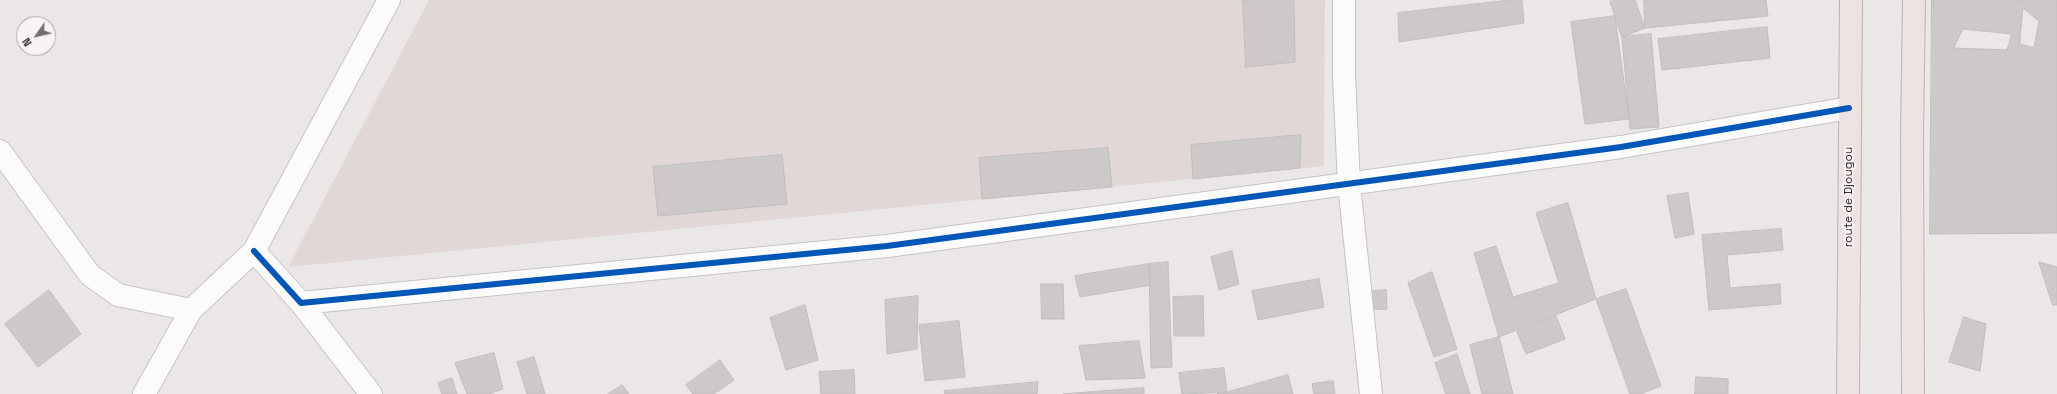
<!DOCTYPE html>
<html>
<head>
<meta charset="utf-8">
<style>
  body { margin:0 }
  #map { position:relative; width:2057px; height:394px; overflow:hidden; background:#ece7e7; font-family:"Space Grotesk",sans-serif }
  canvas { display:block }
  .north { position:absolute; left:16px; top:16px; width:40px; height:40px; box-sizing:border-box; background:#faf3f3; border:1px solid #aaa5a5; border-radius:50%; rotate:236deg; font-size:11px; font-weight:700; line-height:16px; text-align:center; color:#322f2f }
  .north::after { content:''; display:block; margin:auto; width:14px; height:18px; background:#736f6f; clip-path:polygon(50% 0,100% 100%,50% 72%,0 100%) }
</style>
</head>
<body>
<div id="map">
<canvas width="2057" height="394"></canvas>
<div class="north">N</div>
</div>
<script>
const g = document.querySelector('canvas').getContext('2d');
g.lineJoin = 'round';
function fillPath(path, color) { g.fillStyle = color; g.fill(path, 'evenodd'); }
function strokePath(path, color, width, dash) { g.strokeStyle = color; g.lineWidth = width; g.lineCap = dash ? 'butt' : 'round'; g.setLineDash(dash || []); g.stroke(path); }
function label(font, color, halo, rows, align = 'center') {
  g.font = font + ' "Space Grotesk",sans-serif'; g.lineWidth = 4; g.setLineDash([]); g.textBaseline = 'middle'; g.strokeStyle = halo; g.fillStyle = color; for (const [text, x, y, turn = 0] of rows) {
    g.save(); g.translate(x, y); g.rotate((+turn || 0) * Math.PI / 180); g.textAlign = isNaN(turn) ? turn : align; if (halo) g.strokeText(text, 0, 0); g.fillText(text, 0, 0); g.restore();
  }
}
fillPath(new Path2D(`
  M429,0H1325L1324,166L288,267Z`), '#e2d7d7');
const building = new Path2D(`
  M1243,0H1294L1295,62L1246,67Z
  M1510,0H1522L1524,23L1399,42L1398,13Z
  M1617,0H1635L1645,28L1622,37L1610,2Z
  M1644,0H1766L1768,16L1645,28Z
  M1932,0H2057V233L1930,234Z
  M2023,8L2039,21L2034,48L2020,44Z
  M1615,16L1629,119L1585,124L1571,22Z
  M1767,27L1770,58L1662,70L1658,39Z
  M1963,29L2012,34L2007,50L1954,48Z
  M1651,34L1659,127L1630,129L1622,37Z
  M1301,135L1300,168L1193,179L1191,145Z
  M1108,148L1112,187L982,199L979,158Z
  M782,155L787,204L658,216L653,167Z
  M1688,193L1694,234L1675,238L1667,196Z
  M1568,203L1596,299L1499,337L1474,253L1496,246L1513,297L1559,283L1536,213Z
  M1781,229L1783,250L1727,255L1730,288L1780,284L1781,304L1709,310L1702,235Z
  M1232,251L1239,284L1219,290L1211,257Z
  M1168,262L1172,367L1151,368L1149,264Z
  M2039,262L2057,267V305H2053Z
  M1149,264L1151,285L1080,297L1075,276Z
  M1432,272L1457,349L1434,357L1408,283Z
  M1319,279L1324,307L1258,320L1252,291Z
  M1041,284H1063L1064,319H1042Z
  M1626,289L1661,386L1640,394H1630L1596,299Z
  M49,290L81,334L38,367L5,324Z
  M1386,290L1387,309L1367,310L1366,292Z
  M918,296L917,349L887,354L885,300Z
  M1203,296L1204,336H1174L1173,297Z
  M805,305L818,360L786,370L770,318Z
  M1556,316L1565,339L1526,354L1517,332Z
  M1964,317L1986,324L1980,371L1949,362Z
  M959,321L965,377L925,381L919,325Z
  M1499,337L1513,394H1482L1470,345Z
  M1139,341L1145,378L1086,380L1079,346Z
  M494,353L503,389L488,394H467L455,363Z
  M1457,354L1470,394H1446L1435,363Z
  M534,357L545,394H527L517,362Z
  M720,360L734,380L714,394H693L686,385Z
  M1224,368L1227,392L1182,394L1179,373Z
  M854,370L855,394H821L819,372Z
  M1288,375L1293,394H1217L1227,392Z
  M1696,377L1728,379V394H1695Z
  M452,378L457,394H442L438,383Z
  M1333,381L1335,394H1314L1312,384Z
  M1038,382L1037,394H945L944,391Z
  M622,385L629,394H608Z
  M1144,388V394H1063Z`);
fillPath(building, '#cdc9c9');
strokePath(building, '#c0bdbd', 1);
const street = new Path2D(`
  M1344,0V76L1349,184L1371,394
  M0,151L90,275L118,295L191,310
  M254,251L301,303L887,246L1621,147L1849,108
  M301,303L371,394
  M144,394L191,310L254,251L389,0`);
const highway = new Path2D(`
  M1848,394L1851,0
  M1913,394L1912,136L1914,0`);
strokePath(street, '#c7c3c3', 24);
strokePath(highway, '#bfb1b1', 24);
strokePath(street, '#fcfbfb', 22);
strokePath(highway, '#eee1e2', 22);
strokePath(new Path2D(`
  M254,251L301,303L887,246L1621,147L1849,108`), '#0057b8', 6);
label('12px', '#322f2f', '#faf3f3', [
  ["route de Djougou",1849,197,-90]
]);
</script>
</body>
</html>
